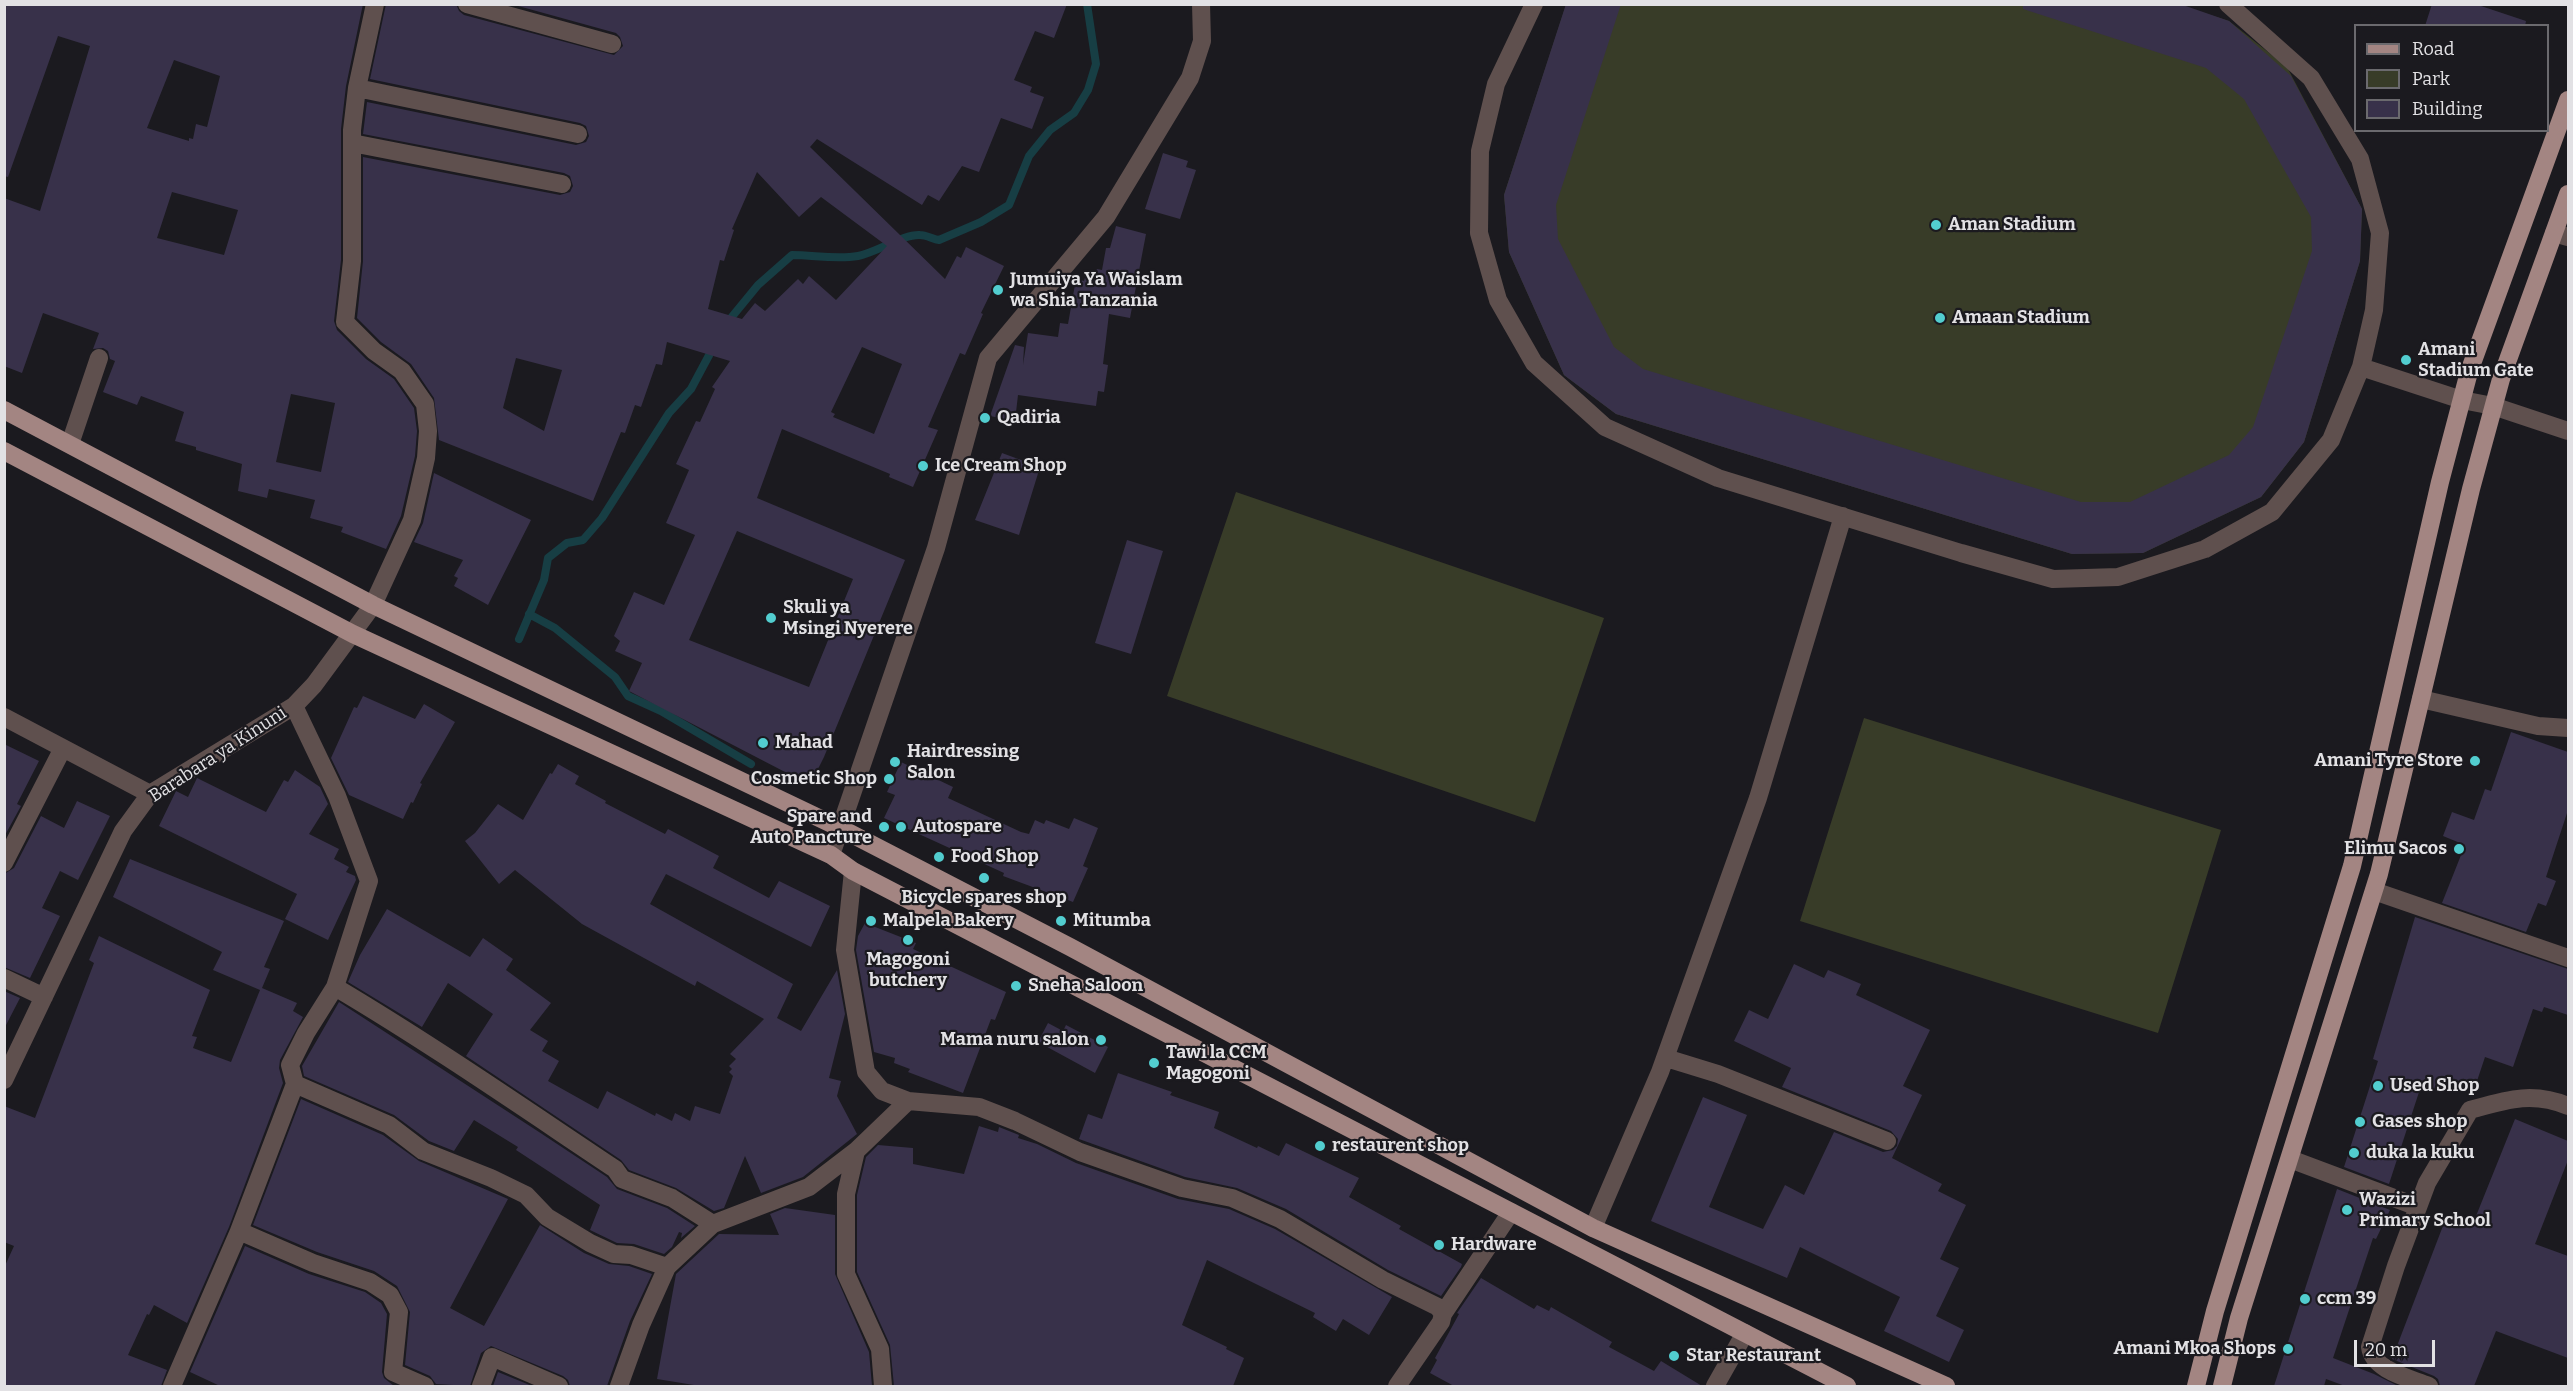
<!DOCTYPE html>
<html>
<head>
<meta charset="utf-8">
<style>
  body { margin:0 }
  #map { position:relative; width:2573px; height:1391px; overflow:hidden; background:#1b1a1f; font-family:Bitter,serif }
  canvas { display:block }
  .frame { position:absolute; inset:0; border:6px solid #e2e1e4; pointer-events:none }
  .legend { position:absolute; left:2354px; top:24px; width:195px; height:108px; box-sizing:border-box; background:#1b1a1f; border:2px solid #6b6a6e; margin:0; padding:8px 10px; list-style:none; font-size:18px; color:#e2e1e4 }
  .legend li { display:flex; align-items:center; gap:12px; height:30px }
  .legend b { width:30px; border:2px solid #6b6a6e }
  .scale { position:absolute; left:2354px; top:1340px; width:81px; height:27px; box-sizing:border-box; border:3px solid #e2e1e4; border-top:0; padding-left:8px; font-size:18px; line-height:21px; white-space:nowrap; color:#e2e1e4; -webkit-text-stroke:4px #1b1a1f; paint-order:stroke }
</style>
</head>
<body>
<div id="map">
<canvas width="2573" height="1391"></canvas>
<div class="frame"></div>
<ul class="legend">
<li><b style="height:8px;background:#a38582"></b>Road</li>
<li><b style="height:16px;background:#383c28"></b>Park</li>
<li><b style="height:16px;background:#38314a"></b>Building</li>
</ul>
<div class="scale">20 m</div>
</div>
<script>
const g = document.querySelector('canvas').getContext('2d');
g.lineJoin = 'round';
function fillPath(path, color) { g.fillStyle = color; g.fill(path, 'evenodd'); }
function strokePath(path, color, width, dash) { g.strokeStyle = color; g.lineWidth = width; g.lineCap = dash ? 'butt' : 'round'; g.setLineDash(dash || []); g.stroke(path); }
function label(font, color, halo, rows, align = 'center') {
  g.font = font + ' Bitter,serif'; g.lineWidth = 4.5; g.setLineDash([]); g.textBaseline = 'middle'; g.strokeStyle = halo; g.fillStyle = color; for (const [text, x, y, turn = 0] of rows) {
    g.save(); g.translate(x, y); g.rotate((+turn || 0) * Math.PI / 180); g.textAlign = isNaN(turn) ? turn : align; if (halo) g.strokeText(text, 0, 0); g.fillText(text, 0, 0); g.restore();
  }
}
fillPath(new Path2D(`
  M1566,5H2179L2229,21L2287,67L2362,209L2360,261L2304,442L2261,497L2143,553L2072,554L1616,414L1564,375L1509,252L1504,195Z
  M1236,492L1604,618L1535,822L1167,696Z
  M1864,718L2221,830L2158,1033L1800,921Z`), '#383c28');
strokePath(new Path2D(`
  M726,324L758,285L792,255C814,255 836,260 858,256C878,252 903,234 920,235C926,235 933,239 939,240L981,222L1009,205L1029,156L1050,130L1074,113L1088,90L1096,64L1087,4
  M529,614L555,628L615,677L628,696L661,711L751,764
  M519,639L544,580L548,558L567,543L583,540L602,518L669,413L691,389L714,346`), '#173e44', 8);
fillPath(new Path2D(`
  M4,4H363L346,86L341,129V260L334,321L337,330L366,359L394,379L414,408L417,431L415,456L401,516L386,549L341,532L343,527L310,518L315,500L269,489L267,498L238,491L242,464L196,450V447L175,441L184,412L141,396L137,405L103,392L115,361L110,359L108,351L103,348L93,349L99,333L43,313L22,373L4,366V198L40,211L90,46L58,36L8,177L4,176ZM174,60L220,76L207,127L196,124L193,139L189,138V141L147,128ZM172,192L238,210L224,255L157,238ZM291,394L335,403L321,472L276,462Z
  M386,4H456L459,11L464,15L614,55L623,46L620,37L616,33L511,4H1067L1054,38L1035,31L1014,80L1032,87L1030,92L1044,97L1032,129L1001,118L979,172L962,166L939,201L928,195L922,205L817,139L810,147L945,279L957,256L961,258L966,247L1004,266L981,313L983,314L965,355L960,353L928,427L938,430L913,487L889,477L890,474L782,429L757,498L905,560L824,757L810,785L629,691L642,663L615,651L620,641L614,636L634,592L664,605L695,535L666,523L689,470L676,464L696,421L700,422L715,389L712,387L730,361L667,342L662,365L656,364L641,407L635,405L625,433L621,432L593,501L439,440L434,398L411,364L381,342L357,318L363,261V157L560,195L570,192L573,186L570,176L564,173L363,134L367,102L576,145L586,142L589,136L586,126L580,123L370,79ZM757,172L799,217L821,197L887,246L836,300L809,276L803,284L798,279L765,311L755,303L742,319L708,309L720,260L724,261L734,230L732,229ZM862,347L902,364L874,434L833,417L835,414L831,412ZM516,358L562,370L544,431L503,408ZM737,531L853,579L809,687L689,640Z
  M1566,4H1621L1556,205L1558,239L1614,347L1643,369L2081,502H2130L2229,455L2253,427L2312,251L2311,217L2244,99L2206,68L2023,9V4H2180L2229,21L2291,76L2362,209L2360,261L2304,442L2261,497L2143,553L2072,554L1616,414L1564,375L1509,252L1504,195Z
  M2432,4H2475L2526,21L2525,26H2425Z
  M1163,153L1188,161L1186,167L1196,170L1180,219L1145,209Z
  M1116,226L1146,234L1130,318L1109,314L1103,364L1108,365L1104,392L1098,391L1096,406L1018,395L1015,421L990,416L1015,345L1024,347L1023,365L1028,333L1058,337L1060,323L1068,324L1076,279L1084,281L1086,274L1094,276L1097,269L1102,270L1106,248H1110Z
  M1002,453L1040,467L1019,535L975,520Z
  M434,473L531,520L488,605L454,586L458,578L454,576L463,560L414,542L423,523Z
  M1127,540L1163,551L1131,654L1095,643Z
  M363,696L415,719L424,704L455,722L420,783L422,784L413,803L411,802L403,819L349,795L331,758L354,707L357,708Z
  M2511,732L2568,752V810L2546,877L2556,881L2546,906L2538,903L2526,932L2442,903L2465,845L2443,836L2452,812L2474,820L2485,789L2491,791Z
  M4,744L39,761L17,804L21,806L4,837Z
  M901,762L953,787L948,798L1021,832L1029,834L1035,820L1044,824L1046,820L1069,829L1074,818L1098,828L1083,866L1088,868L1073,902L1003,876L1004,873L884,818L895,795L887,792Z
  M558,764L579,776L575,784L606,801L605,803L665,834L668,829L719,856L713,868L769,898L779,881L830,906L811,947L666,874L650,904L793,984L777,1018L801,1031L837,970L845,1014L829,1078L841,1081L837,1096L857,1134L803,1177L761,1193L745,1156L724,1208L714,1211L676,1188L629,1170L621,1160L466,1056L493,1014L448,983L422,1027L348,982L360,955L387,909L470,957L483,938L513,959L506,970L551,1003L530,1030L548,1041L542,1051L559,1061L548,1081L598,1109L607,1091L655,1116L656,1113L672,1121L675,1113L690,1121L695,1106L720,1114L733,1076L729,1072L732,1069L729,1066L736,1059L730,1054L764,1019L697,981L695,986L582,924L515,870L499,884L465,841L475,833L498,804L523,820L550,773L552,774Z
  M295,770L320,787L328,804L309,834L339,849L334,859L349,867L346,872L355,876L356,880L328,940L285,919L297,894L159,826L176,791L188,797L197,778L266,812L284,780L288,782Z
  M77,801L110,816L78,880L60,871L42,908L60,916L30,978L4,967V874L14,868L41,816L64,828Z
  M130,859L284,921L264,967L270,969L262,988L297,1003L293,1011L303,1017L280,1060L279,1068L283,1083L229,1227L187,1323L154,1305L149,1315L147,1314L128,1355L167,1370L161,1386H4V1268L14,1246L4,1242V1106L35,1118L94,963L89,960L99,936L210,990L192,1036L197,1037L193,1048L231,1062L260,990L213,970L222,952L113,897Z
  M2415,917L2568,969V1015L2544,1007L2542,1012L2533,1009L2513,1067L2485,1057L2474,1090L2438,1077L2433,1093L2420,1089L2389,1184L2344,1167L2378,1061L2373,1059Z
  M865,923L916,943L913,949L1006,992L995,1020L991,1019L963,1093L908,1072L910,1069L894,1063L895,1058L874,1052L856,950L858,936Z
  M1794,964L1824,978L1828,970L1861,984L1856,995L1930,1030L1903,1086L1922,1095L1892,1158L1942,1184L1938,1191L1966,1205L1940,1259L1959,1268L1936,1316L1964,1330L1949,1362L1884,1331L1900,1297L1800,1247L1787,1278L1651,1221L1703,1097L1747,1115L1709,1207L1763,1229L1785,1185L1804,1195L1834,1132L1883,1152L1893,1150L1897,1146L1898,1139L1891,1131L1782,1087L1791,1068L1734,1041L1749,1010L1768,1019Z
  M4,991L20,998L4,1029Z
  M339,1002L539,1132L607,1177L617,1189L667,1208L695,1226L681,1238L682,1233L679,1232L672,1247L664,1254L634,1244L617,1243L590,1230L600,1205L516,1150L518,1147L474,1120L454,1151L429,1141L394,1115L304,1076L302,1066Z
  M1048,1023L1063,1031L1066,1025L1108,1047L1095,1073L1038,1042Z
  M1118,1073L1172,1092L1170,1095L1219,1112L1214,1128L1257,1148L1258,1146L1279,1156L1286,1143L1359,1178L1349,1197L1401,1226L1399,1229L1462,1264L1461,1267L1441,1296L1388,1270L1286,1209L1237,1188L1185,1177L1079,1139L1088,1114L1102,1119Z
  M301,1099L383,1135L419,1161L508,1199L450,1308L484,1326L540,1225L584,1253L609,1264L629,1266L652,1274L630,1321L607,1386H570L568,1380L563,1376L491,1346L481,1353L470,1386L436,1384L430,1376L405,1365L410,1312L397,1286L374,1271L317,1252L253,1225Z
  M2515,1119L2568,1141V1160L2535,1244L2568,1256V1358L2496,1331L2474,1386H2440L2438,1379L2434,1376L2392,1359L2446,1218L2472,1226Z
  M979,1126L998,1132L999,1127L1019,1135L1018,1138L1037,1144L1076,1163L1178,1199L1229,1209L1275,1229L1392,1297L1369,1335L1343,1319L1336,1331L1313,1317L1315,1313L1207,1260L1182,1325L1227,1347L1226,1349L1244,1358L1233,1386H894L890,1345L857,1272V1195L866,1157L878,1145L913,1148V1164L964,1174Z
  M2337,1189L2390,1210L2376,1239L2373,1238L2333,1358L2374,1374L2398,1386H2345L2326,1379L2324,1386H2274Z
  M785,1208L835,1215V1274L869,1352L872,1386H700L657,1379L676,1274L719,1234L779,1235L770,1214Z
  M245,1246L309,1274L365,1292L381,1303L387,1314L382,1372L384,1378L394,1386H220L190,1372Z
  M1481,1278L1534,1309L1537,1305L1549,1311L1551,1307L1612,1342L1609,1347L1654,1371L1661,1361L1702,1386H1454L1430,1373L1437,1360L1435,1358L1459,1314L1457,1313Z
  M498,1372L532,1386H493Z`), '#38314a');
strokePath(new Path2D(`
  M467,4L612,44
  M1534,4L1496,84L1480,151L1479,233L1498,300L1534,363L1605,427L1718,478L1961,553L2053,579L2118,577L2205,549L2272,512L2331,440L2361,367L2374,310L2380,233L2360,159L2311,78L2228,4
  M357,88L578,134
  M352,143L562,184
  M2554,233L2568,237
  M2361,367L2462,400L2493,406L2568,431
  M70,444L99,358
  M2421,699L2538,726L2568,728
  M294,706L337,796L369,881L335,987L306,1033L290,1065L295,1084L239,1231L313,1263L370,1282L390,1295L399,1312L393,1372L425,1386
  M4,717L150,794
  M831,855L936,548L988,358L1106,217L1190,78L1202,41L1201,4
  M4,863L63,748
  M853,871L845,950L866,1072L882,1091L908,1101L979,1107L1015,1121L1080,1152L1182,1188L1232,1198L1280,1219L1383,1280L1438,1307L1443,1314L1441,1322L1397,1386
  M2374,891L2568,958
  M4,978L44,997
  M335,987C431,1044 522,1107 615,1169L622,1179L672,1198L713,1224
  M1666,1058L1718,1074L1887,1141
  M4,1080L123,831L150,794L294,706L314,685L373,605L412,520L426,458L428,431L425,404L402,371L374,351L345,322L352,261V130L357,88L375,4
  M295,1084L389,1125L423,1151L491,1178L526,1195L547,1217L590,1243L614,1254L631,1255L667,1267
  M2290,1159L2418,1207
  M1593,1228L1660,1072L1758,798L1843,516
  M1443,1314L1511,1212
  M172,1386L239,1231
  M481,1386L492,1357L559,1386
  M619,1386L641,1325L667,1267L713,1224L809,1187L856,1151
  M883,1386L880,1349L846,1274V1194L856,1151L908,1101
  M1715,1386L1745,1333
  M2429,1386C2410,1378 2373,1371 2370,1347L2396,1266L2427,1183L2470,1110C2506,1100 2532,1091 2568,1106`), '#5f504e', 18);
strokePath(new Path2D(`
  M4,410L373,605L840,828L1070,947L1593,1228L1946,1386
  M4,451L353,634L831,855L853,871L1847,1386
  M2196,1386L2215,1311L2352,866L2440,482L2469,372L2568,100
  M2222,1386L2239,1318L2379,874L2471,489L2501,379L2568,194`), '#a38582', 18);
for (const [x, y, r, color] of [
  [1936,225,6,"#52cdcf"],
  [998,290,6,"#52cdcf"],
  [1940,318,6,"#52cdcf"],
  [2406,360,6,"#52cdcf"],
  [985,418,6,"#52cdcf"],
  [923,466,6,"#52cdcf"],
  [771,618,6,"#52cdcf"],
  [763,743,6,"#52cdcf"],
  [2475,761,6,"#52cdcf"],
  [895,762,6,"#52cdcf"],
  [889,779,6,"#52cdcf"],
  [884,827,6,"#52cdcf"],
  [901,827,6,"#52cdcf"],
  [2459,849,6,"#52cdcf"],
  [939,857,6,"#52cdcf"],
  [984,878,6,"#52cdcf"],
  [871,921,6,"#52cdcf"],
  [1061,921,6,"#52cdcf"],
  [908,940,6,"#52cdcf"],
  [1016,986,6,"#52cdcf"],
  [1101,1040,6,"#52cdcf"],
  [1154,1063,6,"#52cdcf"],
  [2378,1086,6,"#52cdcf"],
  [2360,1122,6,"#52cdcf"],
  [1320,1146,6,"#52cdcf"],
  [2354,1153,6,"#52cdcf"],
  [2347,1210,6,"#52cdcf"],
  [1439,1245,6,"#52cdcf"],
  [2305,1299,6,"#52cdcf"],
  [2288,1349,6,"#52cdcf"],
  [1674,1356,6,"#52cdcf"]
]) { const dot = new Path2D(); dot.arc(x, y, r, 0, 2 * Math.PI); g.fillStyle = color; g.fill(dot); strokePath(dot, '#1b1a1f', 2); }
label('bold 18px', '#e2e1e4', '#1b1a1f', [
  ["Aman Stadium",1948,225],
  ["Jumuiya Ya Waislam",1010,280],
  ["wa Shia Tanzania",1010,301],
  ["Amaan Stadium",1952,318],
  ["Amani",2418,350],
  ["Stadium Gate",2418,371],
  ["Qadiria",997,418],
  ["Ice Cream Shop",935,466],
  ["Skuli ya",783,608],
  ["Msingi Nyerere",783,629],
  ["Mahad",775,743],
  ["Hairdressing",907,752],
  ["Salon",907,773],
  ["Amani Tyre Store",2463,761,"right"],
  ["Cosmetic Shop",877,779,"right"],
  ["Spare and",872,817,"right"],
  ["Auto Pancture",872,838,"right"],
  ["Autospare",913,827],
  ["Elimu Sacos",2447,849,"right"],
  ["Food Shop",951,857],
  ["Bicycle spares shop",984,898,"center"],
  ["Malpela Bakery",883,921],
  ["Mitumba",1073,921],
  ["Magogoni",908,960,"center"],
  ["butchery",908,981,"center"],
  ["Sneha Saloon",1028,986],
  ["Mama nuru salon",1089,1040,"right"],
  ["Tawi la CCM",1166,1053],
  ["Magogoni",1166,1074],
  ["Used Shop",2390,1086],
  ["Gases shop",2372,1122],
  ["restaurent shop",1332,1146],
  ["duka la kuku",2366,1153],
  ["Wazizi",2359,1200],
  ["Primary School",2359,1221],
  ["Hardware",1451,1245],
  ["ccm 39",2317,1299],
  ["Amani Mkoa Shops",2276,1349,"right"],
  ["Star Restaurant",1686,1356]
], 'left');
label('18px', '#e2e1e4', '#1b1a1f', [
  ["Barabara ya Kinuni",218,755,-33]
]);
</script>
</body>
</html>
